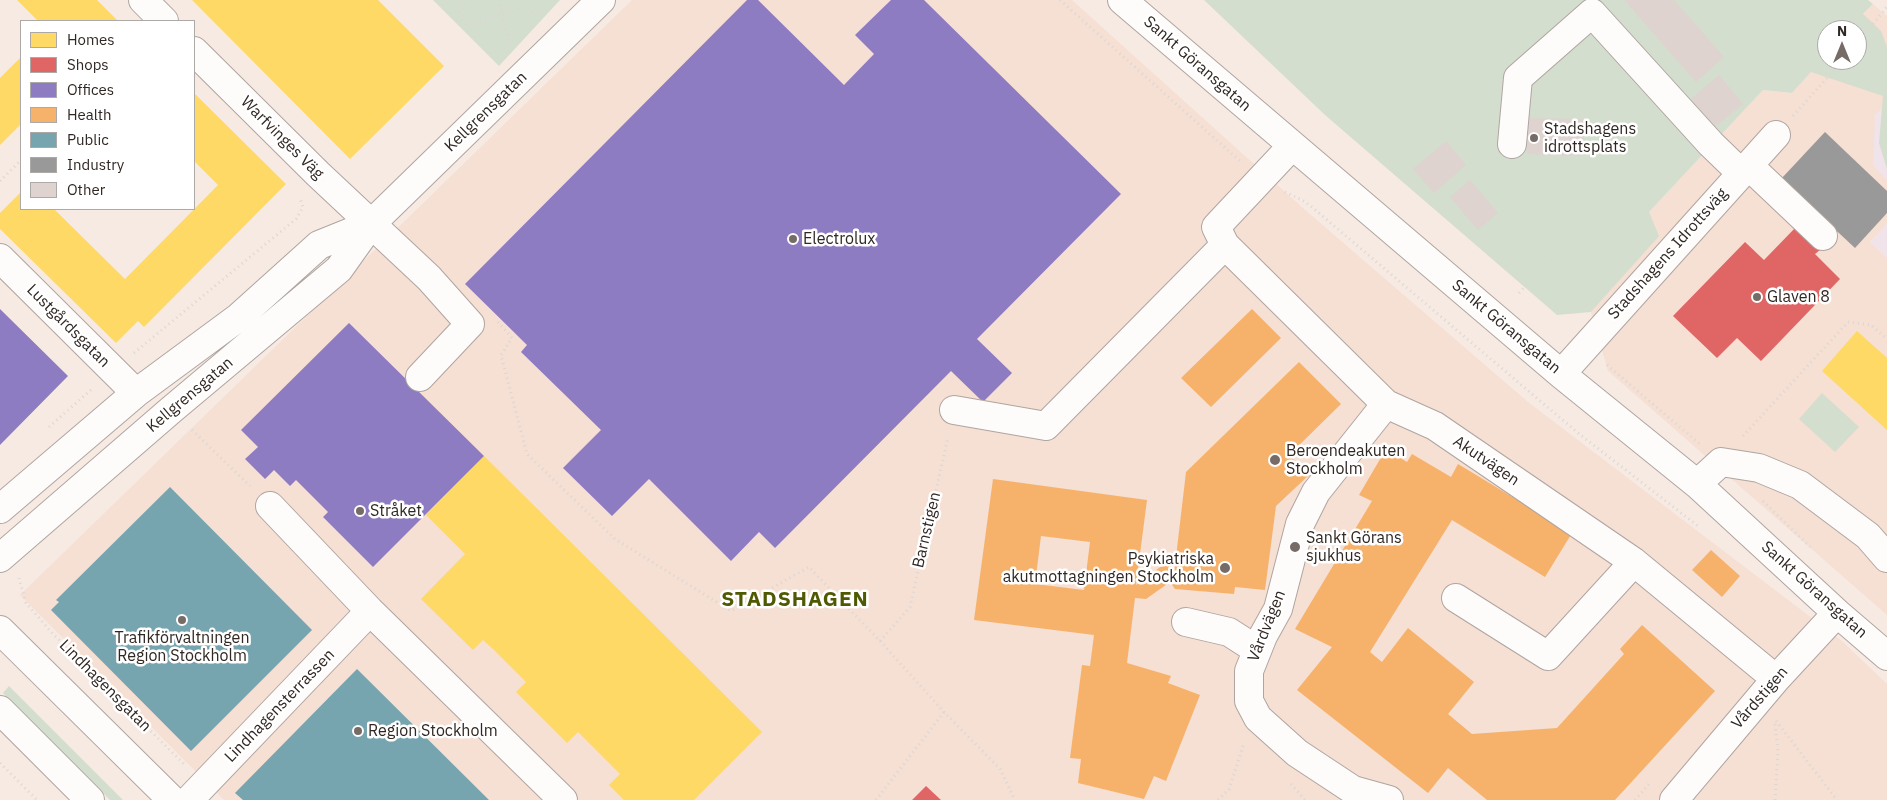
<!DOCTYPE html>
<meta charset="utf-8">
<style>
body{margin:0}
#map{position:relative;width:1887px;height:800px;overflow:hidden;background:#f7eae3;font-family:"IBM Plex Sans",sans-serif}
canvas{display:block}
.legend{position:absolute;left:20px;top:20px;width:175px;height:190px;box-sizing:border-box;background:#fff;border:1px solid #aca9a7;margin:0;padding:6px 9px;list-style:none;font-size:15px;color:#302723}
.legend li{display:flex;align-items:center;gap:10px;height:25px}
.legend b{width:25px;border:1px solid #aca9a7}
.north{position:absolute;left:1817px;top:20px;width:50px;height:50px;box-sizing:border-box;background:#fff;border:1px solid #aca9a7;border-radius:50%;rotate:0deg;font-size:14px;font-weight:700;line-height:20px;text-align:center;color:#302723}
.north::after{content:'';display:block;margin:auto;width:18px;height:22px;background:#766b66;clip-path:polygon(50% 0,100% 100%,50% 72%,0 100%)}
</style>
<div id="map">
<canvas width="1887" height="800"></canvas>
<ul class="legend">
<li><b style="height:14px;background:#ffd966"></b>Homes</li>
<li><b style="height:14px;background:#e06666"></b>Shops</li>
<li><b style="height:14px;background:#8e7cc3"></b>Offices</li>
<li><b style="height:14px;background:#f6b26b"></b>Health</li>
<li><b style="height:14px;background:#76a5af"></b>Public</li>
<li><b style="height:14px;background:#999"></b>Industry</li>
<li><b style="height:14px;background:#ded3cf"></b>Other</li>
</ul>
<div class="north">N</div>
</div>
<script>
const ctx = document.querySelector('canvas').getContext('2d');
ctx.lineJoin = 'round';
function fill(path, color) { ctx.fillStyle = color; ctx.fill(path, 'evenodd'); }
const shape = rows => new Path2D(rows.map(r => 'M' + r).join(''));
function stroke(path, color, width, dash) { ctx.strokeStyle = color; ctx.lineWidth = width; ctx.lineCap = dash ? 'butt' : 'round'; ctx.setLineDash(dash || []); ctx.stroke(path); }
function write(font, color, halo, rows, align = 'center') {
  ctx.font = font + ' "IBM Plex Sans",sans-serif'; ctx.lineWidth = 5; ctx.setLineDash([]); ctx.textBaseline = 'middle'; ctx.strokeStyle = halo; ctx.fillStyle = color; for (const [text, x, y, turn = 0] of rows) {
    ctx.save(); ctx.translate(x, y); ctx.rotate((+turn || 0) * Math.PI / 180); ctx.textAlign = isNaN(turn) ? turn : align; if (halo) ctx.strokeText(text, 0, 0); ctx.fillText(text, 0, 0); ctx.restore();
  }
}
fill(shape([
 [632,0,1072,0,1304,209,1528,402,1842,641,1887,684,1887,800,224,800,20,595],
 [1873,4,1887,16,1887,102,1873,165,1887,180,1887,224,1870,242,1887,258,1887,615,1608,371,1591,312,1621,278,1649,212,1763,90,1792,93,1827,54,1827,60,1857,60,1857,30,1849,30]
]), '#f6dfd3');
fill(shape([
 [1887,102,1887,180,1873,165,1875,115],
 [1887,224,1887,258,1870,242]
]), '#f0e3ea');
fill(shape([
 [433,0,560,0,499,66],
 [1204,0,1868,0,1873,4,1863,14,1881,31,1887,47,1887,169,1879,143,1883,96,1811,72,1792,93,1763,90,1649,212,1659,236,1591,312,1557,315,1325,115],
 [1827,30,1857,30,1857,60,1827,60],
 [1822,393,1859,427,1835,452,1799,419],
 [9,686,123,800,110,800,3,693]
]), '#d4dece');
fill(shape([
 [17,0,97,0,118,21,38,21],
 [192,0,378,0,444,66,350,159],
 [21,57,21,124,0,145,0,78],
 [194,93,286,184,144,327,138,321,116,343,0,229,0,213,21,192,21,209,54,209,125,279,218,185,194,161],
 [1857,331,1887,358,1887,430,1822,371],
 [484,456,762,732,694,800,624,800,609,785,620,774,578,732,567,743,516,692,526,682,493,649,483,640,473,650,421,599,465,554,426,515]
]), '#ffd966');
fill(shape([
 [1796,227,1820,250,1815,254,1840,279,1761,361,1737,338,1717,358,1673,316,1745,242,1764,260],
 [926,786,941,800,912,800]
]), '#e06666');
fill(shape([
 [747,0,758,0,844,85,874,54,855,35,891,0,924,0,1121,194,977,339,1012,373,983,402,951,371,775,548,759,532,731,561,649,479,612,516,563,468,601,430,521,352,527,345,465,284],
 [0,309,68,376,0,445],
 [349,323,484,456,373,567,323,517,328,512,296,480,290,486,274,470,265,479,245,459,258,447,241,430]
]), '#8e7cc3');
fill(shape([
 [1252,309,1281,338,1211,407,1181,378],
 [1299,362,1341,404,1289,455,1309,475,1276,506,1265,590,1235,587,1234,594,1175,589,1170,582,1146,599,1135,598,1127,663,1171,676,1168,683,1200,695,1166,781,1154,776,1144,799,1078,783,1081,759,1070,758,1082,665,1090,666,1094,635,974,620,993,479,1147,500,1136,585,1167,562,1174,574,1186,472],
 [1041,536,1090,542,1084,590,1035,584],
 [1386,449,1407,462,1412,454,1451,477,1458,464,1572,533,1545,577,1452,520,1370,652,1382,662,1408,628,1474,682,1448,714,1472,734,1557,728,1624,654,1620,649,1642,625,1715,691,1615,800,1487,800,1448,768,1428,793,1297,690,1332,647,1295,629,1372,501,1359,495],
 [1711,550,1740,576,1722,597,1692,570]
]), '#f6b26b');
fill(shape([
 [170,487,312,630,191,751,51,610,59,602,56,600],
 [357,669,489,800,243,800,235,793]
]), '#76a5af');
fill(shape([
 [1825,132,1887,191,1887,213,1855,248,1781,179]
]), '#999');
fill(shape([
 [1626,0,1674,0,1724,57,1696,82,1625,1],
 [1719,75,1743,104,1715,127,1691,99],
 [1527,118,1584,119,1583,156,1527,154],
 [1446,141,1466,165,1434,193,1413,169],
 [1470,180,1498,213,1478,230,1450,197]
]), '#ded3cf');
const minor = shape([
 [143,0,164,21],
 [1122,0,1561,374,1697,484,1837,613,1887,656],
 [194,51,318,174,429,278,470,324,420,377],
 [1512,144,1518,78,1592,13,1711,144,1741,173],
 [1292,146,1216,227,1225,245,1386,404,1435,426,1634,562,1776,679],
 [1748,165,1823,236],
 [0,258,136,393],
 [1561,374,1776,135],
 [1386,404,1316,492,1300,524,1278,609,1263,636,1249,671,1249,701,1258,718,1297,753,1353,790,1389,800],
 [954,410,1046,426,1225,245],
 [1697,484,1721,462,1759,468,1800,485,1868,536,1887,558],
 [270,506,370,611,563,800],
 [0,509,136,393,239,317,319,245,371,224],
 [0,558,171,410,339,269,371,224,601,0],
 [1456,598,1548,656,1634,562],
 [1186,622,1229,632,1257,650],
 [0,630,172,800],
 [0,710,90,800],
 [189,800,370,611],
 [1674,800,1776,679,1837,613]
]);
stroke(minor, '#afa5a0', 30);
stroke(shape([
 [469,0,460,11,459,19,466,24,481,21,502,13,526,8,540,16],
 [498,0,510,46],
 [1060,0,1241,162],
 [1857,43,1887,7],
 [1793,116,1843,60],
 [0,181,21,160],
 [1285,192,1304,201,1313,208,1578,433,1698,526],
 [1519,293,1552,257],
 [498,322,512,338,501,355,527,454,615,539,731,611,809,567,880,641,944,712,1000,769,1015,800],
 [134,353,296,219,303,207,300,198],
 [1607,365,1701,445],
 [49,427,93,388],
 [192,430,250,486],
 [1743,436,1848,322,1871,325,1887,339],
 [1763,501,1810,547],
 [19,578,26,603,53,634,186,766],
 [880,641,910,607,948,437],
 [1776,721,1837,800],
 [0,763,37,800],
 [1291,784,1305,800],
 [876,800,944,712],
 [1218,800,1229,789,1244,743],
 [1635,800,1649,784],
 [1775,800,1778,751,1775,724]
]), '#dad6d4', 3, [1, 4]);
stroke(minor, '#fefcfb', 28);
for (const [x, y, r, color] of [
 [1534,138,5,"#766b66"],
 [793,239,5,"#766b66"],
 [1757,297,5,"#766b66"],
 [1275,460,6,"#766b66"],
 [360,511,5,"#766b66"],
 [1295,547,6,"#766b66"],
 [1225,568,6,"#766b66"],
 [182,620,5,"#766b66"],
 [358,731,5,"#766b66"]
]) { const dot = new Path2D(); dot.arc(x, y, r, 0, 2 * Math.PI); ctx.fillStyle = color; ctx.fill(dot); stroke(dot, '#fff', 2); }
write('16px', '#302723', '#fff', [
 ["Sankt Göransgatan",1197,64,41],
 ["Kellgrensgatan",486,112,-44],
 ["Warfvinges Väg",282,138,45],
 ["Stadshagens Idrottsväg",1668,254,-48],
 ["Lustgårdsgatan",68,326,45],
 ["Sankt Göransgatan",1506,327,40],
 ["Kellgrensgatan",190,395,-40],
 ["Akutvägen",1486,461,34],
 ["Barnstigen",927,530,-77],
 ["Sankt Göransgatan",1814,590,42],
 ["Vårdvägen",1267,626,-68],
 ["Lindhagensgatan",105,686,45],
 ["Vårdstigen",1760,698,-49],
 ["Lindhagensterrassen",280,706,-46]
]);
write('16px', '#302723', '#fff', [
 ["Stadshagens",1544,129],
 ["idrottsplats",1544,147],
 ["Electrolux",803,239],
 ["Glaven 8",1767,297],
 ["Beroendeakuten",1286,451],
 ["Stockholm",1286,469],
 ["Stråket",370,511],
 ["Sankt Görans",1306,538],
 ["sjukhus",1306,556],
 ["Psykiatriska",1214,559,"right"],
 ["akutmottagningen Stockholm",1214,577,"right"],
 ["Trafikförvaltningen",182,638,"center"],
 ["Region Stockholm",182,656,"center"],
 ["Region Stockholm",368,731]
], 'left');
ctx.letterSpacing = '1px';
write('bold 21px', '#505902', '#fff', [
 ["STADSHAGEN",795,600]
]);
ctx.letterSpacing = '0px';
</script>
